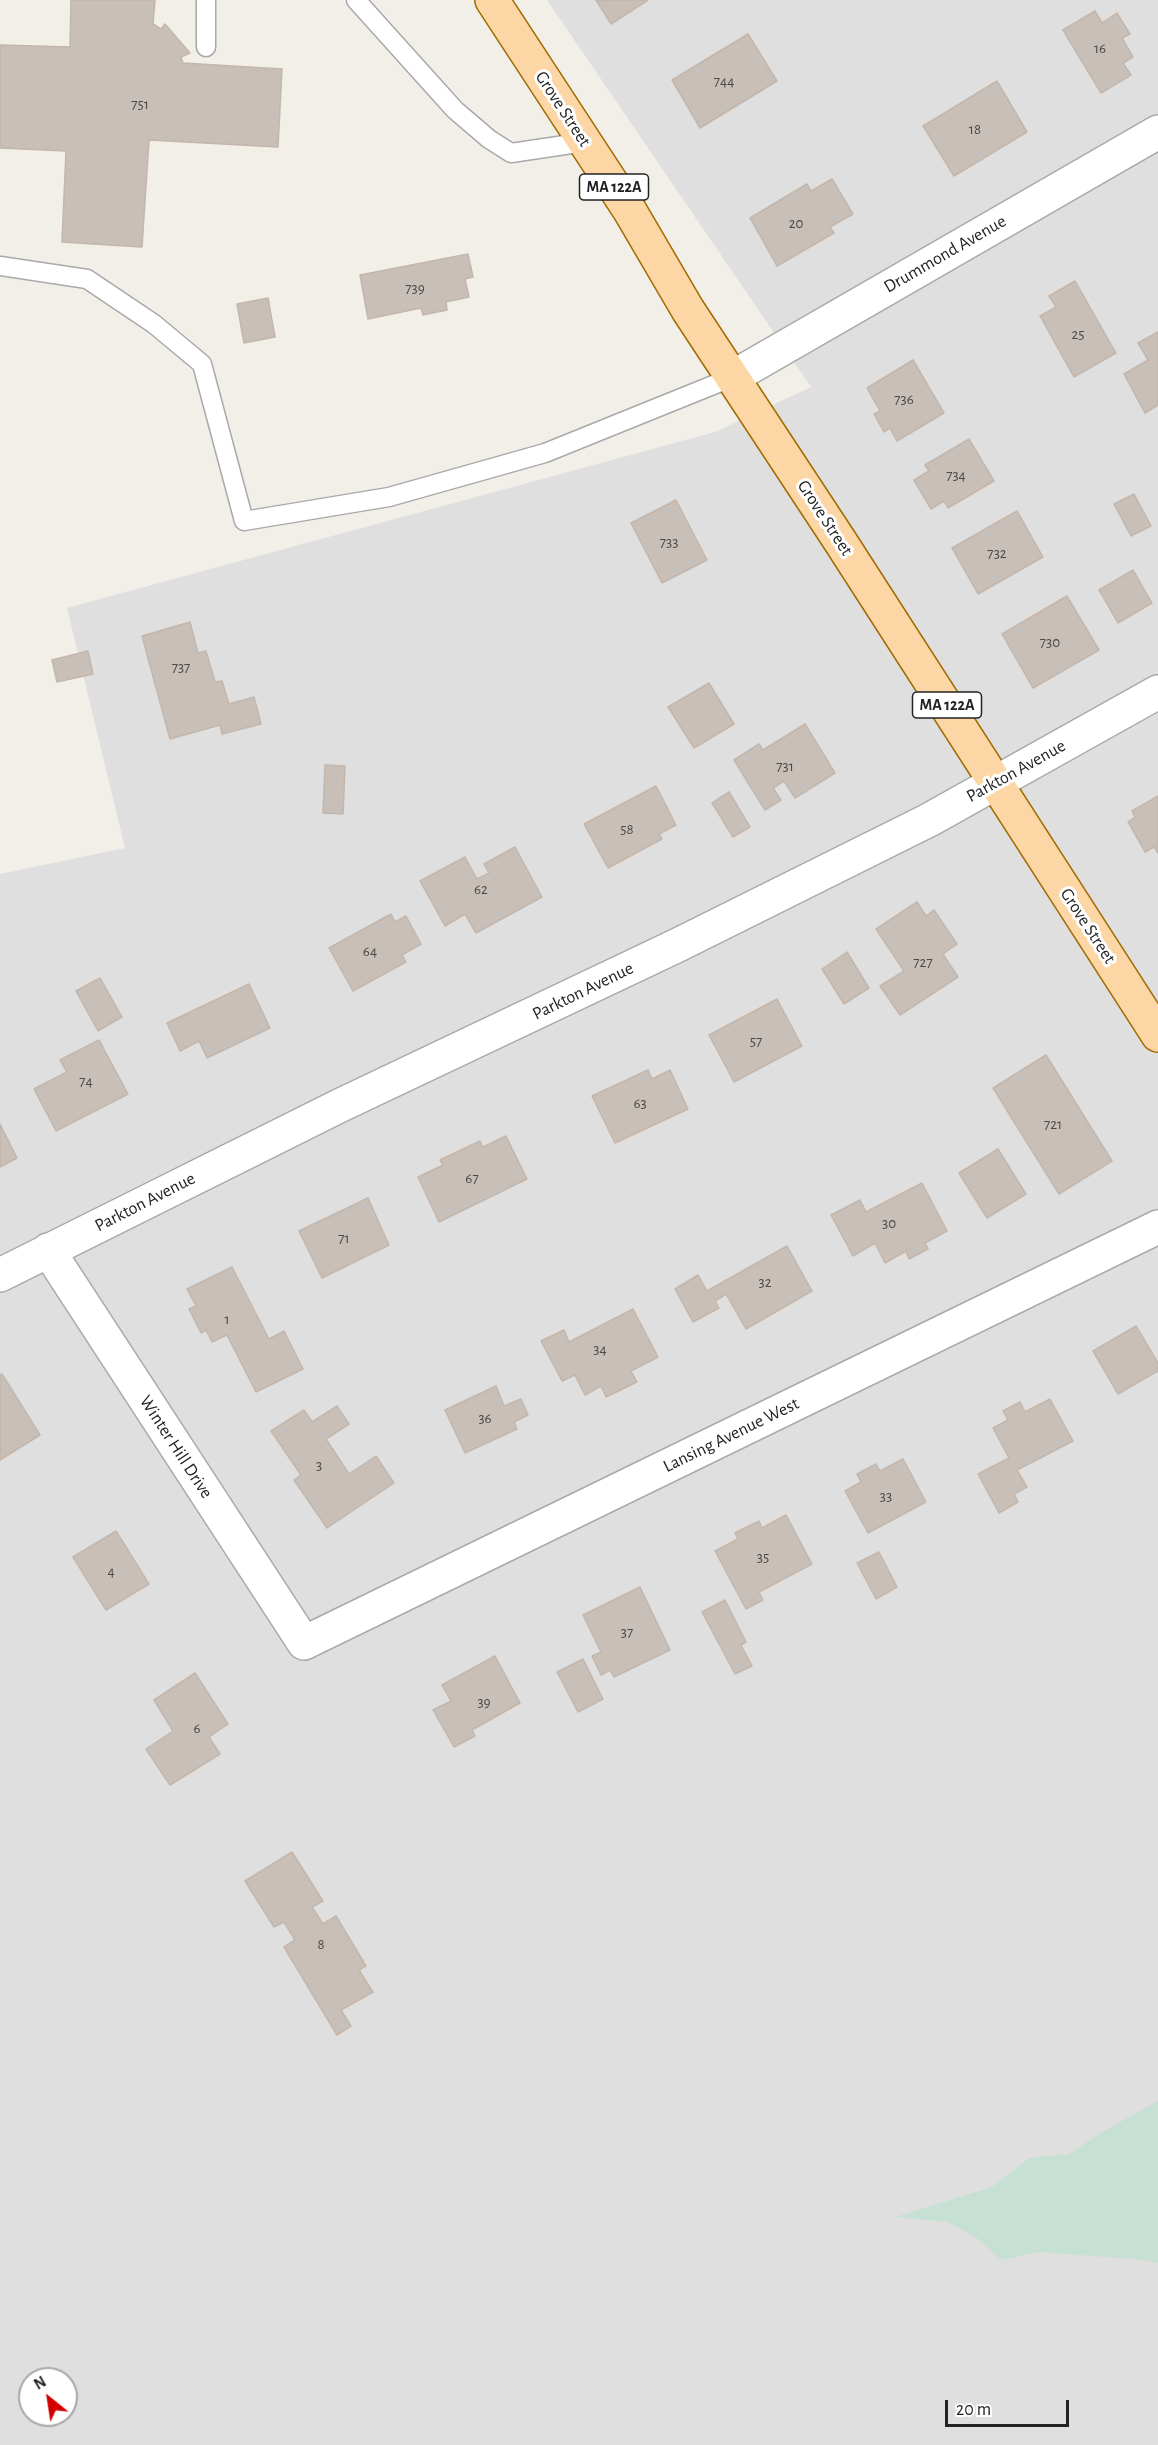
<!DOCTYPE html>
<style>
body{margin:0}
#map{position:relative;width:1158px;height:2445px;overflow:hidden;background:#f2efe9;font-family:"Alegreya Sans",sans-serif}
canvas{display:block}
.north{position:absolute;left:18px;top:2367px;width:60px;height:60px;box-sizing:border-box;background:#fff;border:2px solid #a7a7a7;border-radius:50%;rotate:330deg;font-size:16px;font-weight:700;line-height:24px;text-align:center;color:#222}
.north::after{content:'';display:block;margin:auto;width:21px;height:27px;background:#d40000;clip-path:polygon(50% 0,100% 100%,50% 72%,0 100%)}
.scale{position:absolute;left:945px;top:2400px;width:124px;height:27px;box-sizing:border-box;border:3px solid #222;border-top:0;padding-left:8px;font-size:18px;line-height:21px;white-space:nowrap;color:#222;-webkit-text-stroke:4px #fff;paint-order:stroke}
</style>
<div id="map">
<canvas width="1158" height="2445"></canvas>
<div class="north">N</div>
<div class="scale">20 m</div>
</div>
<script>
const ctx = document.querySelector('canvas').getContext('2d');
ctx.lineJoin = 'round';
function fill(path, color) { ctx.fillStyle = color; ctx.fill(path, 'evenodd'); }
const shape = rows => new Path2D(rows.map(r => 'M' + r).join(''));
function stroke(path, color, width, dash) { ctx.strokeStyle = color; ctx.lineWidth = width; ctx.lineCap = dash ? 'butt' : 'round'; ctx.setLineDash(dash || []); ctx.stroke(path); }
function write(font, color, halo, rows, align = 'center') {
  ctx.font = font + ' "Alegreya Sans",sans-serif'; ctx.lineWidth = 6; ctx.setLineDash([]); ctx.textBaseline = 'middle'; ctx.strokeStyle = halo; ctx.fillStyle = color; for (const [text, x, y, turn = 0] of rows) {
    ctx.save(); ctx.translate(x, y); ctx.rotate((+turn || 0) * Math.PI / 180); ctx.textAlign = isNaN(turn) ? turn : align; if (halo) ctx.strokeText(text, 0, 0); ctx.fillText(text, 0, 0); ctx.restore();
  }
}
fill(shape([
 [547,0,1158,0,1158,2445,0,2445,0,874,125,848,67,608,715,432,811,387],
 [30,2379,66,2379,66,2415,30,2415]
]), '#e0dfdf');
fill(shape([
 [1158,2101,1158,2263,1145,2260,1039,2252,1001,2260,978,2239,948,2222,895,2217,992,2187,1029,2158,1069,2154,1104,2131]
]), '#c6e0d4');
const building = shape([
 [71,0,155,0,153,24,161,29,165,24,190,53,181,57,183,63,282,69,278,147,149,140,142,247,62,242,66,151,0,148,0,45,70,47,71,0],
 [596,0,648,0,611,24,596,0],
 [1095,11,1102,23,1117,13,1130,34,1122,38,1133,57,1123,63,1131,75,1101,93,1063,30,1095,11],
 [748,34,777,81,700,128,672,80,748,34],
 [997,81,1027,132,954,176,923,126,997,81],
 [832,179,853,214,830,227,834,233,777,266,750,218,807,184,811,191,832,179],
 [468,254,473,277,465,279,469,297,446,302,447,310,423,315,421,308,368,319,360,275,468,254],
 [1075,281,1116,353,1074,377,1040,316,1056,307,1049,296,1075,281],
 [268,298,275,337,244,343,237,304,268,298],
 [1158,332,1158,405,1145,413,1124,374,1148,360,1138,343,1158,332],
 [913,360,944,413,897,441,890,428,884,432,874,414,880,411,867,388,913,360],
 [969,439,994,481,948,508,944,501,931,509,914,480,929,471,925,465,969,439],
 [1134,494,1151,526,1131,536,1114,504,1134,494],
 [676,500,707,560,662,583,631,523,676,500],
 [1017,511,1043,557,978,594,952,548,1017,511],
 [1133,570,1152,603,1118,623,1099,590,1133,570],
 [1067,596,1099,650,1033,688,1002,634,1067,596],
 [190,622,198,653,206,651,215,682,222,681,229,704,254,697,261,724,222,734,220,725,170,739,142,636,190,622],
 [88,651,93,674,57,682,52,660,88,651],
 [709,683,734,724,694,748,668,707,709,683],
 [805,724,835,773,795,798,784,781,773,788,781,800,765,810,734,760,759,744,763,750,805,724],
 [325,765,345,766,343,814,323,813,325,765],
 [656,786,676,825,659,834,662,839,608,868,584,824,656,786],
 [729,792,750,827,733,837,712,803,729,792],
 [1158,796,1158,853,1154,847,1145,852,1128,822,1135,817,1132,811,1158,796],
 [515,847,542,897,476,933,465,914,445,926,420,881,465,857,477,879,489,873,484,864,515,847],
 [917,902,926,916,934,910,957,944,943,954,958,977,900,1015,880,986,904,971,876,929,917,902],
 [391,914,395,922,406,916,421,944,402,955,406,962,353,991,329,948,391,914],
 [847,952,869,988,844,1004,822,969,847,952],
 [100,978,122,1017,98,1031,76,991,100,978],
 [249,984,270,1028,207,1058,199,1041,180,1051,167,1023,249,984],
 [777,999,802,1046,734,1082,709,1035,777,999],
 [99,1040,128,1094,56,1131,34,1089,67,1072,60,1060,99,1040],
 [1046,1055,1112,1161,1059,1194,993,1088,1046,1055],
 [648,1070,652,1079,670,1070,688,1109,615,1143,592,1096,648,1070],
 [0,1124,17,1158,0,1167,0,1124],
 [506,1136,527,1179,439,1222,418,1177,443,1165,440,1160,480,1141,483,1147,506,1136],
 [998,1149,1026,1194,987,1218,959,1173,998,1149],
 [922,1183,947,1231,925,1243,928,1249,909,1259,906,1251,885,1263,875,1243,853,1256,831,1215,860,1200,866,1212,922,1183],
 [368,1198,389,1245,322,1278,299,1231,368,1198],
 [787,1246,812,1291,746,1329,726,1294,715,1301,719,1308,693,1322,675,1289,698,1275,707,1291,787,1246],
 [232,1267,269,1339,284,1331,303,1369,256,1392,227,1335,212,1342,206,1330,201,1333,189,1309,196,1306,187,1289,232,1267],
 [633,1309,658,1357,631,1371,637,1382,606,1397,601,1386,585,1395,575,1375,562,1381,541,1341,564,1330,569,1342,633,1309],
 [1136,1326,1158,1363,1158,1371,1118,1394,1093,1351,1136,1326],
 [2,1374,40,1435,0,1460,0,1375,2,1374],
 [496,1386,504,1406,521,1399,528,1415,514,1422,517,1429,465,1453,445,1410,496,1386],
 [1050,1399,1073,1441,1017,1470,1027,1487,1014,1494,1018,1502,999,1513,978,1474,1009,1458,993,1428,1008,1420,1003,1411,1020,1402,1025,1412,1050,1399],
 [337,1406,349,1424,326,1439,349,1474,376,1456,394,1483,327,1528,294,1480,301,1475,271,1431,304,1410,312,1422,337,1406],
 [903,1459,926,1502,868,1533,845,1491,861,1482,857,1474,876,1464,880,1471,903,1459],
 [786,1515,812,1564,759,1592,763,1600,746,1609,715,1551,738,1539,735,1533,759,1521,762,1528,786,1515],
 [116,1531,149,1584,106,1610,73,1557,116,1531],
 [879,1552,897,1587,876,1599,857,1563,879,1552],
 [640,1587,670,1650,614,1677,610,1670,601,1675,592,1656,601,1652,583,1615,640,1587],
 [725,1600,746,1642,741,1645,752,1666,735,1674,702,1612,725,1600],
 [495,1656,520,1703,472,1730,475,1736,454,1747,433,1710,451,1701,442,1685,495,1656],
 [583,1659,603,1699,578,1712,557,1672,583,1659],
 [195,1673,228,1724,209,1737,220,1754,170,1785,146,1749,173,1731,154,1700,195,1673],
 [292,1852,323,1901,312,1907,323,1924,336,1916,366,1966,359,1970,373,1992,341,2010,351,2026,337,2035,284,1947,295,1940,284,1922,274,1927,245,1881,292,1852]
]);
fill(building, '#c7bfb8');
stroke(building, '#c4b6ab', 1.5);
const service = shape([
 [206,0,206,47],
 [356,0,455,110,489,139,511,153,585,142],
 [0,266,87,279,154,324,202,364,244,521,389,497,545,453,733,377]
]);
const minor = shape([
 [733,377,1158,132],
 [48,1250,304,1643,1158,1227],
 [0,1275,341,1105,678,945,929,820,1158,692]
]);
const primary = shape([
 [492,0,630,211,688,310,840,541,1158,1035]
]);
stroke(service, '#a9a9a9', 21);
stroke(minor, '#a9a9a9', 36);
stroke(primary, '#a06b00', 36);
stroke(service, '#fff', 18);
stroke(minor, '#fff', 33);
stroke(primary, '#fcd6a4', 33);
write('15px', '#4b4948', null, [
 ["16",1100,48],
 ["744",724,81],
 ["751",140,104],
 ["18",975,129],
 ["20",796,223],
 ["739",415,288],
 ["25",1078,334],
 ["736",904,399],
 ["734",956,475],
 ["733",669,542],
 ["732",997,553],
 ["730",1050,642],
 ["737",181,667],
 ["731",785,766],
 ["58",627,829],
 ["62",481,889],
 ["64",370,951],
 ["727",923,962],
 ["57",756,1041],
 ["74",86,1081],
 ["63",640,1103],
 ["721",1053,1124],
 ["67",472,1178],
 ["30",889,1223],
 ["71",344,1238],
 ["32",765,1282],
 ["1",227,1319],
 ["34",600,1349],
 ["36",485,1418],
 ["3",319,1465],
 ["33",886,1496],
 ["35",763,1557],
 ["4",111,1571],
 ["37",627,1632],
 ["39",484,1702],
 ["6",197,1728],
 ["8",321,1944]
]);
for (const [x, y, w] of [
 [614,187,69],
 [947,705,69]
]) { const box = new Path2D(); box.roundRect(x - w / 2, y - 13, w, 26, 4.5); ctx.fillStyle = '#fff'; ctx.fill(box); stroke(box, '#222', 1.5); }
write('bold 16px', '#222', null, [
 ["MA 122A",614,187],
 ["MA 122A",947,705]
]);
write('18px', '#222', '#fff', [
 ["Grove Street",563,109,57],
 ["Drummond Avenue",945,254,-30],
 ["Grove Street",825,518,57],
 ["Parkton Avenue",1016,771,-29],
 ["Grove Street",1088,926,57],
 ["Parkton Avenue",583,991,-26],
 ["Parkton Avenue",145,1202,-27],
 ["Lansing Avenue West",731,1435,-26],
 ["Winter Hill Drive",176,1447,57]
]);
</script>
